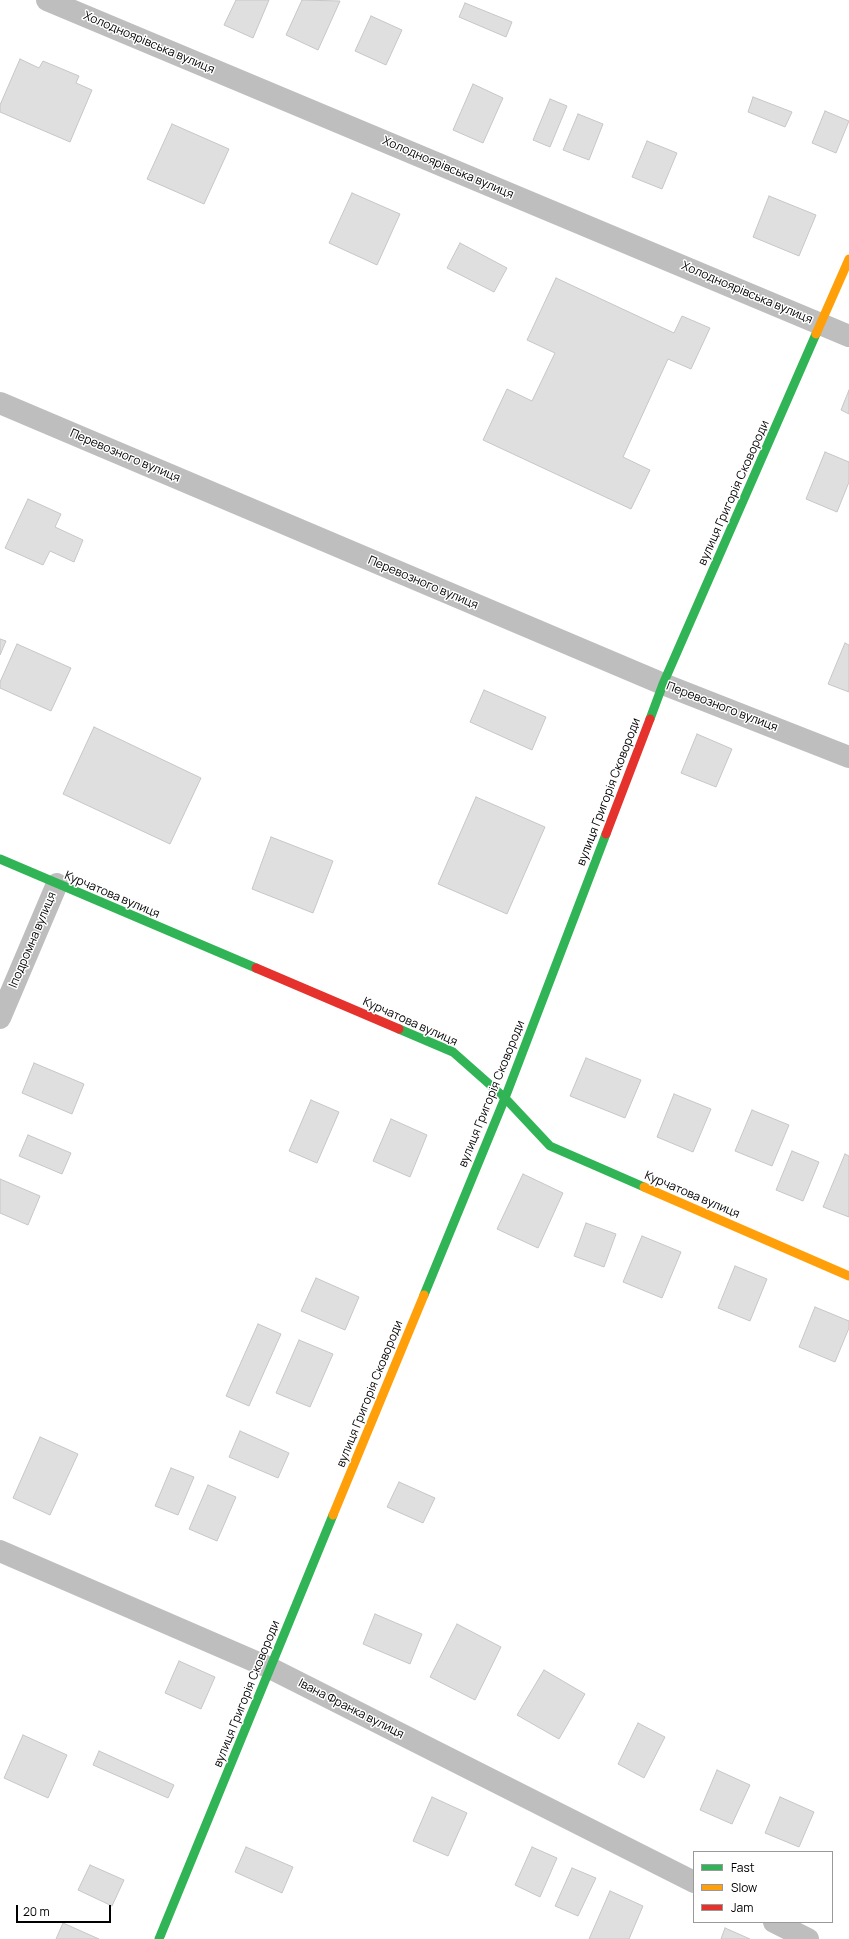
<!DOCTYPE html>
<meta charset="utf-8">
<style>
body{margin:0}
#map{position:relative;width:849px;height:1939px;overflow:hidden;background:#fff;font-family:Manrope,sans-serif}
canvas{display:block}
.legend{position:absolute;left:693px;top:1851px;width:140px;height:72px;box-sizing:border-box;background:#fff;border:1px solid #999;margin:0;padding:5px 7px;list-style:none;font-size:12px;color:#000}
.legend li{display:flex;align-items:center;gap:8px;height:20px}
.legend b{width:20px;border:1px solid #999}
.scale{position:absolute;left:16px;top:1905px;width:95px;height:18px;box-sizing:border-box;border:2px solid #000;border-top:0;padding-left:5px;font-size:12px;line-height:14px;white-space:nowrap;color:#000;-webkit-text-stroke:3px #fff;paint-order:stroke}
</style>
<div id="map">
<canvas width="849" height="1939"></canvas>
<ul class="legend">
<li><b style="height:5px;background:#30b455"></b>Fast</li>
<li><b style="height:5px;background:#ff9f0a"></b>Slow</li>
<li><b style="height:5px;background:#e5322d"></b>Jam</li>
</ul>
<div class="scale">20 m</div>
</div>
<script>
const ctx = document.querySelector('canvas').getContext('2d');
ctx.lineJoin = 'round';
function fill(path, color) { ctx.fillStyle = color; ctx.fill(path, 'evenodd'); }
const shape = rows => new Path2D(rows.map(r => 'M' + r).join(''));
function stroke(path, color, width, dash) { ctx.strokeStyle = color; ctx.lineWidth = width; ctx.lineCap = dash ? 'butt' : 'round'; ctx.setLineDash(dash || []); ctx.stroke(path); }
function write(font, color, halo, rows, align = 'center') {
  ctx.font = font + ' Manrope,sans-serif'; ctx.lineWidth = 3; ctx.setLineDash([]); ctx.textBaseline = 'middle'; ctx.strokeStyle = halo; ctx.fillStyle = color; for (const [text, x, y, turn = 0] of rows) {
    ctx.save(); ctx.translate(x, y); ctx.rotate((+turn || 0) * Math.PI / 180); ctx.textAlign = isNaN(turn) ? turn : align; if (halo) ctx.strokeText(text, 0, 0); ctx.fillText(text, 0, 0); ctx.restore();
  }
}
const building = shape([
 [236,0,269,0,253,38,224,25,236,0],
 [302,0,340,1,318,50,286,35,302,0],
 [465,3,512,22,506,37,459,17,465,3],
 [371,16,402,30,386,65,355,51,371,16],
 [20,59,39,68,43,61,79,76,76,83,92,90,70,142,0,112,0,105,20,59],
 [473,84,503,98,483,143,453,130,473,84],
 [753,97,792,112,785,127,748,112,753,97],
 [550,99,567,106,550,147,533,140,550,99],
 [825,111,849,121,836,153,812,143,825,111],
 [578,114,603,124,589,160,563,150,578,114],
 [172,124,229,149,204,204,147,179,172,124],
 [647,141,677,153,662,189,632,177,647,141],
 [352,193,400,214,377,265,329,243,352,193],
 [769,196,816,215,799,256,753,237,769,196],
 [460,243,507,268,494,292,447,268,460,243],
 [556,278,674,333,682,316,710,328,691,369,668,359,623,457,650,470,631,509,483,440,507,389,532,401,555,353,527,340,556,278],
 [849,390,849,414,841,410,849,390],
 [825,452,849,462,849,482,837,512,806,499,825,452],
 [28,499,61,514,55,527,83,540,74,562,50,551,43,565,5,548,28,499],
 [0,639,6,641,0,655,0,639],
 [845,643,849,645,849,692,828,684,845,643],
 [17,644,71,668,51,711,0,688,0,682,17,644],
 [484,690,546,717,532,750,470,722,484,690],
 [94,727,201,778,170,844,63,794,94,727],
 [697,734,732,749,716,787,681,773,697,734],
 [476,797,545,827,507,914,438,884,476,797],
 [271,837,333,861,313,913,252,889,271,837],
 [586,1058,641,1080,625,1118,570,1096,586,1058],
 [34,1063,84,1084,72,1114,22,1093,34,1063],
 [674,1094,711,1109,693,1152,657,1137,674,1094],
 [311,1100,339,1112,317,1163,289,1151,311,1100],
 [752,1110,789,1125,772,1166,735,1151,752,1110],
 [391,1119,427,1135,410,1177,373,1161,391,1119],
 [28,1135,71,1153,62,1174,19,1156,28,1135],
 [792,1151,819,1162,803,1201,776,1190,792,1151],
 [845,1154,849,1156,849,1217,823,1207,845,1154],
 [523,1174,563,1193,538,1248,497,1229,523,1174],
 [0,1179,40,1196,28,1225,0,1213,0,1179],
 [586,1223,616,1234,604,1267,574,1256,586,1223],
 [642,1236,681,1252,662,1298,623,1282,642,1236],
 [735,1266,767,1279,750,1321,718,1308,735,1266],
 [316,1278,359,1297,345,1330,301,1311,316,1278],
 [815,1307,849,1321,849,1328,835,1362,799,1347,815,1307],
 [258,1324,281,1334,249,1406,226,1396,258,1324],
 [299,1340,333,1354,310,1407,276,1393,299,1340],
 [240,1431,289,1453,278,1478,229,1457,240,1431],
 [40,1437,78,1454,50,1515,13,1498,40,1437],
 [171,1468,194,1477,178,1515,155,1506,171,1468],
 [399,1482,435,1498,423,1523,387,1507,399,1482],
 [208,1485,236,1497,217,1541,189,1529,208,1485],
 [375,1614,422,1634,410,1664,363,1644,375,1614],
 [457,1624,501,1647,475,1700,430,1677,457,1624],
 [179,1661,215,1677,201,1709,165,1693,179,1661],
 [544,1670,585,1694,559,1739,517,1715,544,1670],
 [638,1723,665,1737,644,1778,618,1764,638,1723],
 [23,1735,67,1755,48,1798,4,1778,23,1735],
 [99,1751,174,1785,168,1798,93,1765,99,1751],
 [717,1770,750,1785,732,1824,700,1810,717,1770],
 [432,1797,467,1813,448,1856,413,1841,432,1797],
 [780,1797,814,1812,799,1847,765,1833,780,1797],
 [246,1847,293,1867,282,1893,235,1872,246,1847],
 [532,1847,557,1858,540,1897,515,1885,532,1847],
 [90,1865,124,1880,112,1906,78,1890,90,1865],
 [572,1868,596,1878,578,1916,555,1906,572,1868],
 [610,1891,643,1906,629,1939,589,1939,610,1891],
 [63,1923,99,1939,56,1939,63,1923],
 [725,1928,750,1939,721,1939,725,1928]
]);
fill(building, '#dfdfdf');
stroke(building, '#c7c7c7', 1);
stroke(shape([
 [47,0,849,336],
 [0,403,663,684,849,757],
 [0,1018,57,884],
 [0,1551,270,1668,694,1882],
 [774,1922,808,1939]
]), '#bebebe', 22);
stroke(shape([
 [650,719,663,684,816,334],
 [0,859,256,968],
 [399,1029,453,1052,505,1098,550,1146,644,1187],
 [424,1295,505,1098,606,834],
 [159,1939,333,1515]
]), '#30b455', 9);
stroke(shape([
 [816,334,849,259],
 [644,1187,849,1276],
 [333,1515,424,1295]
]), '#ff9f0a', 9);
stroke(shape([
 [606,834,650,719],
 [256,968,399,1029]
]), '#e5322d', 9);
write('12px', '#000', '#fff', [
 ["Холодноярівська вулиця",149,43,23],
 ["Холодноярівська вулиця",448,168,23],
 ["Холодноярівська вулиця",747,293,23],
 ["Перевозного вулиця",125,456,23],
 ["вулиця Григорія Сковороди",734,493,-66],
 ["Перевозного вулиця",423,583,23],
 ["Перевозного вулиця",722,707,21],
 ["вулиця Григорія Сковороди",609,792,-69],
 ["Курчатова вулиця",112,895,23],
 ["Іподромна вулиця",33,940,-67],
 ["Курчатова вулиця",410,1022,24],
 ["вулиця Григорія Сковороди",492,1094,-68],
 ["Курчатова вулиця",692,1195,23],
 ["вулиця Григорія Сковороди",370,1394,-68],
 ["вулиця Григорія Сковороди",247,1694,-68],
 ["Івана Франка вулиця",351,1709,27]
]);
</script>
